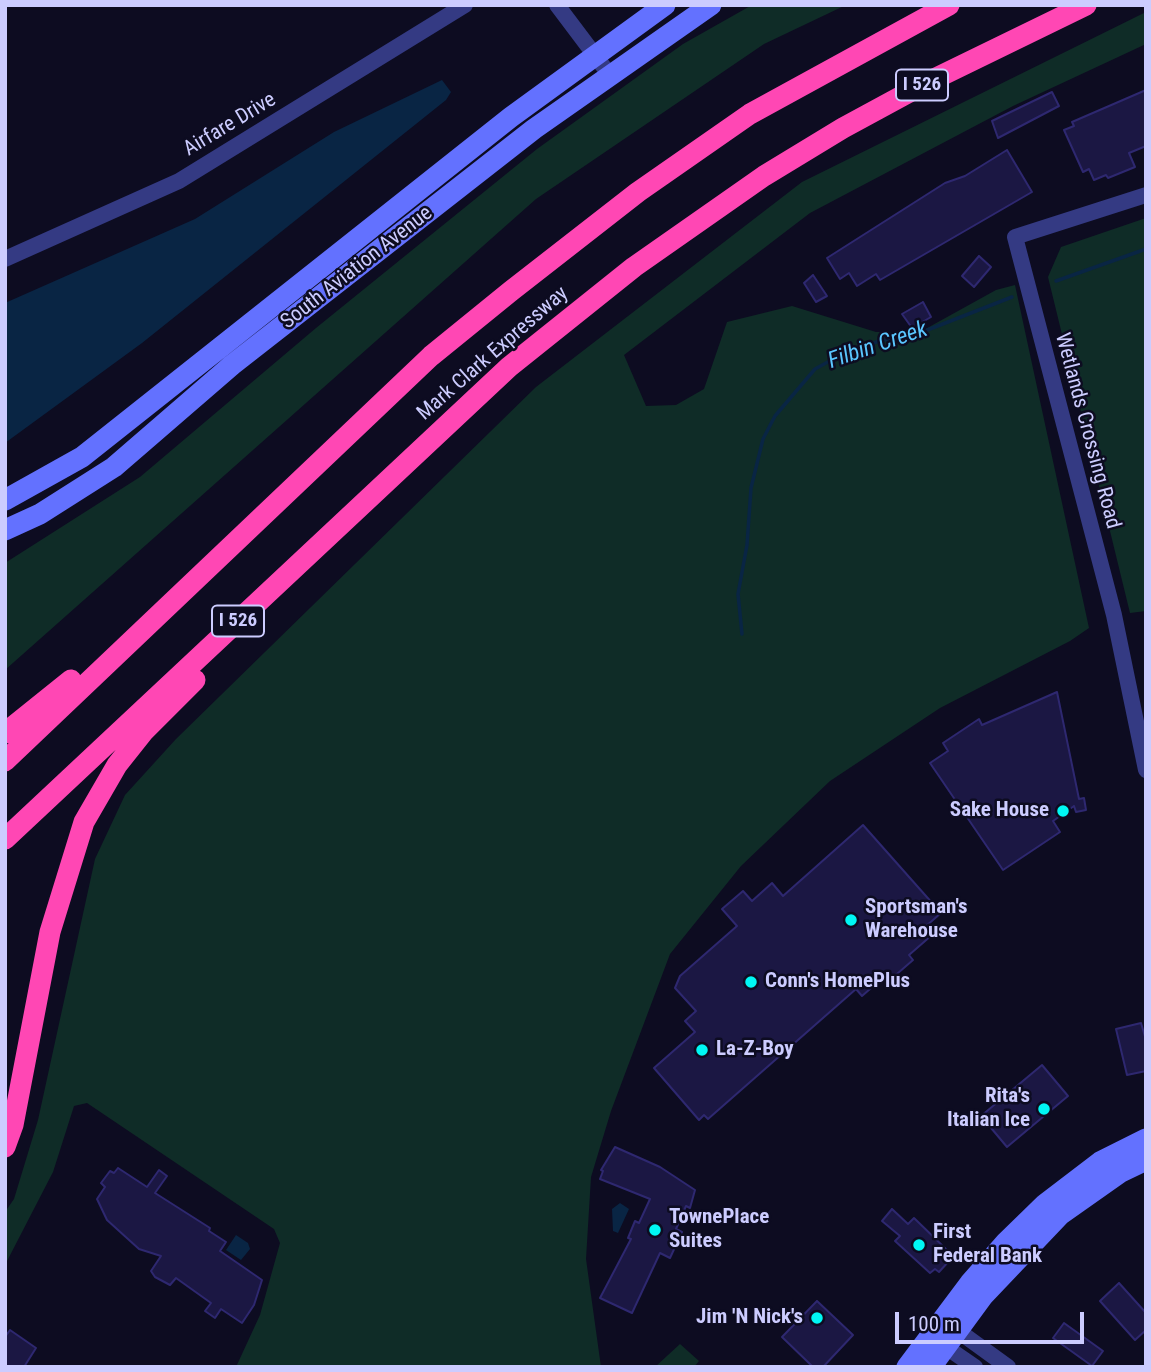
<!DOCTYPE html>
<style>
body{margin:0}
#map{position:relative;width:1151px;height:1372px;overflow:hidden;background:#0d0c21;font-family:"Roboto Condensed",sans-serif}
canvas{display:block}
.frame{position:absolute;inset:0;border:7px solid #ccf;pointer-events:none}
.scale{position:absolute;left:895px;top:1312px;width:189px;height:32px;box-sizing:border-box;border:4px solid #ccf;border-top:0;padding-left:9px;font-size:21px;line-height:24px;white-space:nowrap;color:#ccf;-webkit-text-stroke:5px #0d0c21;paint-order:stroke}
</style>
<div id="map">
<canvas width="1151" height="1372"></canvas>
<div class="frame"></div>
<div class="scale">100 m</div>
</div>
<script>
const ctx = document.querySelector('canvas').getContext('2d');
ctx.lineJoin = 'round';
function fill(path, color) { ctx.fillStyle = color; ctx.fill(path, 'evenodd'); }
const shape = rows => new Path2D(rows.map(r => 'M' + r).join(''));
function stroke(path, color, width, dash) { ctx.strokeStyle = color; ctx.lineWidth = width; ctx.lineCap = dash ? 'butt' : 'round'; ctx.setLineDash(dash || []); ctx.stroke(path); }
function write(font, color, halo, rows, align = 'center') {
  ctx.font = font + ' "Roboto Condensed",sans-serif'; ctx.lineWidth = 5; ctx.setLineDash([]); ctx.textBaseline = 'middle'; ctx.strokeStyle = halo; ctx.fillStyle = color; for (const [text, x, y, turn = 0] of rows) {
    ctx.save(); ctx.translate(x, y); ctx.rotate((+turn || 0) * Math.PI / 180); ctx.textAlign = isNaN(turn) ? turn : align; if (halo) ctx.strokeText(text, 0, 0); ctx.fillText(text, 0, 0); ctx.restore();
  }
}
fill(shape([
 [752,5,846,5,764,44,536,199,5,670,5,563,140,477,316,328,537,149,683,44],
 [1146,12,1146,44,1013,106,810,213,624,355,646,406,676,405,704,389,727,322,792,306,876,332,920,332,996,290,1015,285,1089,628,1070,641,940,708,830,781,741,866,670,954,611,1111,591,1177,586,1259,601,1367,236,1367,260,1315,280,1243,274,1229,87,1103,74,1106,53,1172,5,1265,5,1212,14,1199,38,1120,95,859,125,795,176,739,536,387,802,182],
 [1146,218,1146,611,1130,613,1048,277,1061,247],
 [680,1344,699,1361,694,1367,655,1367]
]), '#0f2c27');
fill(shape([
 [442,80,451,92,446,100,142,343,5,443,5,303,195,219,334,132],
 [620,1203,629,1209,618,1233,613,1231,612,1209],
 [236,1235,248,1243,250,1249,241,1260,226,1250]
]), '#092544');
stroke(shape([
 [1056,281,1146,249],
 [742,634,738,594,747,545,751,488,763,439,775,416,815,369,835,358,879,341,912,336,1012,297]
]), '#092544', 3.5);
const building = shape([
 [1146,90,1146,146,1129,153,1135,167,1108,178,1106,175,1094,180,1089,169,1083,172,1064,130,1074,126,1072,122,1146,90],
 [1052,92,1059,106,998,138,992,121,1052,92],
 [1007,150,1032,192,880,280,876,274,857,286,849,273,840,279,827,258,945,183,965,176,1007,150],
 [979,256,991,267,974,287,962,276,979,256],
 [813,275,827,296,816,302,804,283,813,275],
 [923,302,931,317,912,328,902,314,923,302],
 [1057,692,1079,799,1084,798,1086,810,1076,812,1074,806,1053,821,1060,832,1003,870,930,763,948,751,943,743,979,719,982,725,1057,692],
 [863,825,941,913,925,927,932,935,909,955,913,960,890,980,886,975,862,996,856,989,708,1119,704,1115,699,1120,654,1068,695,1032,685,1021,696,1011,675,988,680,976,737,926,722,909,743,891,752,901,772,883,783,896,863,825],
 [1141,1023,1146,1040,1146,1071,1127,1075,1116,1029,1141,1023],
 [1042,1065,1068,1096,1007,1147,981,1116,1042,1065],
 [615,1147,660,1167,695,1190,690,1208,686,1206,676,1229,682,1232,670,1258,660,1253,632,1313,600,1298,631,1239,628,1238,635,1221,639,1223,650,1199,600,1179,603,1171,601,1170,615,1147],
 [118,1168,147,1187,159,1170,167,1176,155,1193,210,1228,209,1231,226,1242,220,1251,262,1280,254,1305,242,1323,221,1309,215,1318,205,1311,211,1303,176,1278,170,1285,155,1277,151,1271,161,1256,139,1249,107,1220,97,1199,105,1187,101,1183,110,1171,114,1173,118,1168],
 [892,1209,908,1224,914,1218,949,1252,945,1257,949,1261,939,1272,935,1269,930,1273,895,1241,900,1236,882,1221,892,1209],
 [1119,1283,1146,1313,1146,1330,1135,1340,1100,1301,1119,1283],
 [817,1301,853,1335,823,1367,813,1367,782,1337,817,1301],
 [1064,1323,1103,1351,1092,1366,1053,1338,1064,1323],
 [10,1330,36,1348,24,1367,5,1367,5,1337,10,1330]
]);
fill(building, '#1b1743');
stroke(building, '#2e2870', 2);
stroke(shape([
 [557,5,609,74],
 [1146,195,1015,237,1114,615,1146,770],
 [5,259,179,181,465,5],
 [949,1329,957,1330,1008,1367],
 [940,1337,946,1347,975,1367]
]), '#343a83', 16);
stroke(shape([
 [5,500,82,457,511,117,665,5],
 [5,530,40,514,114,467,232,365,534,129,711,5],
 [907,1367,970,1283,1006,1242,1045,1204,1100,1162,1146,1139],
 [931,1367,983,1296,1060,1215,1121,1172,1146,1160]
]), '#6371ff', 21);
stroke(shape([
 [5,733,71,680],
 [5,761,431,356,511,291,638,192,750,114,949,5],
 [5,839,509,367,634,267,764,176,843,128,926,83,1086,5],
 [5,1147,13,1125,50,932,84,822,117,765,144,731,195,680]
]), '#ff47b4', 21);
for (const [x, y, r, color] of [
 [1063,811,7,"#00f7f4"],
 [851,920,7,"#00f7f4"],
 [751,982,7,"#00f7f4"],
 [702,1050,7,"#00f7f4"],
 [1044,1109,7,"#00f7f4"],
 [655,1230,7,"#00f7f4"],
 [919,1245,7,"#00f7f4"],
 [817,1318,7,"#00f7f4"]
]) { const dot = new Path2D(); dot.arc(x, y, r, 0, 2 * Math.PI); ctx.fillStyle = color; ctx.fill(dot); stroke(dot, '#0d0c21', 2.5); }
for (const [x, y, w] of [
 [922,85,52],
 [238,621,52]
]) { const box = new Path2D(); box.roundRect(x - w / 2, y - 15.5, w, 31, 5); ctx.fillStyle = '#0d0c21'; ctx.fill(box); stroke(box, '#ccf', 2); }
write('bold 19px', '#ccf', null, [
 ["I 526",922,85],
 ["I 526",238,621]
]);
write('21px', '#ccf', '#0d0c21', [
 ["Airfare Drive",230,125,-31],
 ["South Aviation Avenue",357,268,-38],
 ["Mark Clark Expressway",493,354,-41],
 ["Wetlands Crossing Road",1087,431,75]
]);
write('bold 21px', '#ccf', '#0d0c21', [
 ["Sake House",1049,811,"right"],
 ["Sportsman's",865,908],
 ["Warehouse",865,932],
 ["Conn's HomePlus",765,982],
 ["La-Z-Boy",716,1050],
 ["Rita's",1030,1097,"right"],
 ["Italian Ice",1030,1121,"right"],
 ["TownePlace",669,1218],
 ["Suites",669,1242],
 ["First",933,1233],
 ["Federal Bank",933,1257],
 ["Jim 'N Nick's",803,1318,"right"]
], 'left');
write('italic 23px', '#5ac6ff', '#0d0c21', [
 ["Filbin Creek",878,346,-19]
]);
</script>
